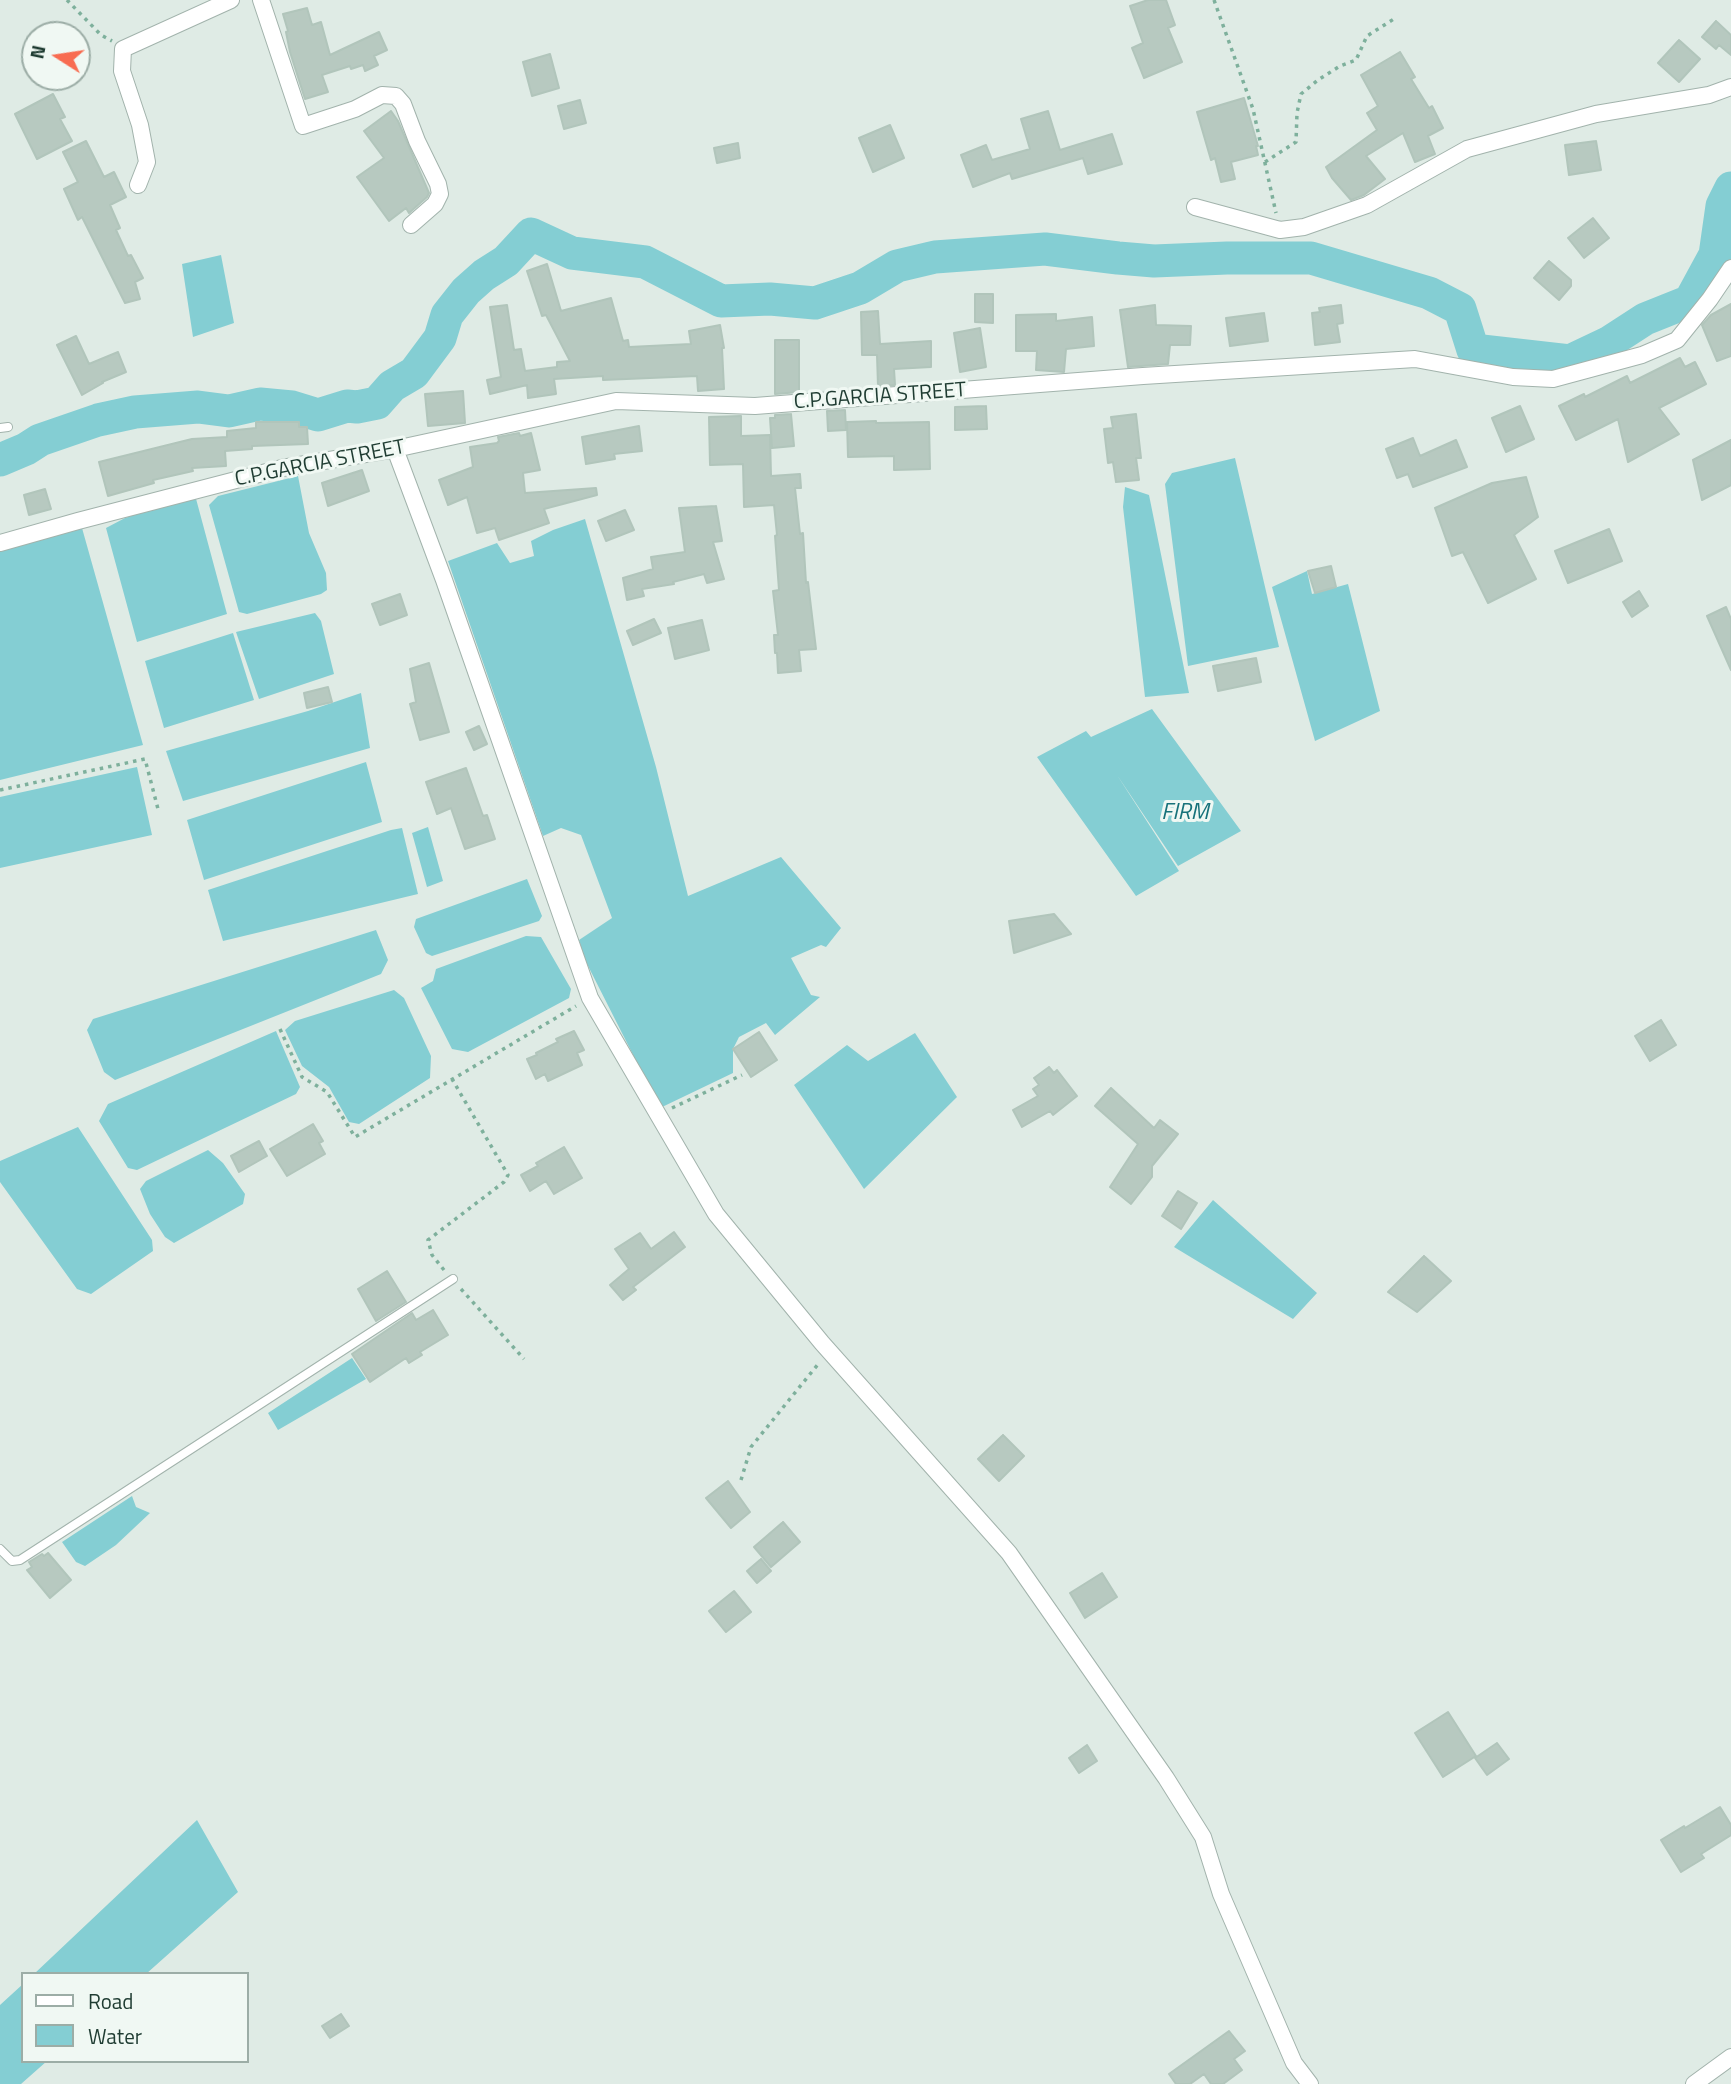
<!DOCTYPE html>
<style>
body{margin:0}
#map{position:relative;width:1731px;height:2084px;overflow:hidden;background:#dfebe5;font-family:"Titillium Web",sans-serif}
canvas{display:block}
.legend{position:absolute;left:21px;top:1972px;width:228px;height:91px;box-sizing:border-box;background:#f0f8f3;border:2px solid #9cada6;margin:0;padding:9px 12px;list-style:none;font-size:21px;color:#1f3c32}
.legend li{display:flex;align-items:center;gap:14px;height:35px}
.legend b{width:35px;border:2px solid #9cada6}
.north{position:absolute;left:21px;top:21px;width:70px;height:70px;box-sizing:border-box;background:#f0f8f3;border:2px solid #9cada6;border-radius:50%;rotate:282deg;font-size:19px;font-weight:700;line-height:28px;text-align:center;color:#1f3c32}
.north::after{content:'';display:block;margin:auto;width:24px;height:32px;background:#f86c51;clip-path:polygon(50% 0,100% 100%,50% 72%,0 100%)}
</style>
<div id="map">
<canvas width="1731" height="2084"></canvas>
<ul class="legend">
<li><b style="height:9px;background:#fff"></b>Road</li>
<li><b style="height:19px;background:#84ced3"></b>Water</li>
</ul>
<div class="north">N</div>
</div>
<script>
const ctx = document.querySelector('canvas').getContext('2d');
ctx.lineJoin = 'round';
function fill(path, color) { ctx.fillStyle = color; ctx.fill(path, 'evenodd'); }
const shape = rows => new Path2D(rows.map(r => 'M' + r).join(''));
function stroke(path, color, width, dash) { ctx.strokeStyle = color; ctx.lineWidth = width; ctx.lineCap = dash ? 'butt' : 'round'; ctx.setLineDash(dash || []); ctx.stroke(path); }
function write(font, color, halo, rows, align = 'center') {
  ctx.font = font + ' "Titillium Web",sans-serif'; ctx.lineWidth = 6; ctx.setLineDash([]); ctx.textBaseline = 'middle'; ctx.strokeStyle = halo; ctx.fillStyle = color; for (const [text, x, y, turn = 0] of rows) {
    ctx.save(); ctx.translate(x, y); ctx.rotate((+turn || 0) * Math.PI / 180); ctx.textAlign = isNaN(turn) ? turn : align; if (halo) ctx.strokeText(text, 0, 0); ctx.fillText(text, 0, 0); ctx.restore();
  }
}
fill(shape([
 [221,255,234,323,193,337,182,264],
 [1235,458,1279,647,1188,666,1165,484,1172,473],
 [298,476,309,533,326,573,327,590,321,594,247,614,239,612,209,505,218,496],
 [1125,487,1149,495,1189,693,1145,697,1123,507],
 [195,495,227,614,137,642,106,528,125,518],
 [585,519,656,767,688,896,781,857,841,928,826,947,821,945,791,958,811,995,820,997,775,1035,766,1023,739,1037,733,1049,733,1073,660,1108,585,960,579,940,612,918,581,835,561,828,543,836,448,561,497,543,510,563,534,556,531,541,553,530],
 [82,528,143,745,0,780,0,551],
 [1307,571,1312,594,1348,584,1380,711,1315,741,1272,587],
 [315,613,321,621,334,674,259,699,236,632],
 [233,633,254,700,164,728,145,661],
 [361,693,370,748,183,801,166,751,308,711],
 [1152,709,1241,831,1178,866,1117,775,1179,871,1136,896,1037,757,1086,731,1091,737],
 [366,762,382,822,204,880,187,820],
 [137,767,152,835,0,868,0,797],
 [428,827,443,881,427,887,412,833],
 [402,828,418,894,223,941,208,890,391,830],
 [527,879,542,916,539,921,432,956,426,953,414,927,416,919],
 [376,930,388,960,381,974,115,1080,104,1072,87,1030,93,1019],
 [526,936,541,937,571,989,569,998,468,1052,452,1049,421,988,433,981,436,969],
 [394,990,404,998,431,1056,430,1078,359,1124,349,1122,329,1087,302,1066,285,1030,295,1021],
 [276,1031,300,1087,296,1094,137,1170,128,1168,99,1121,108,1104],
 [915,1033,957,1097,864,1189,794,1085,847,1045,868,1061],
 [78,1127,152,1240,153,1251,91,1294,77,1289,0,1182,0,1161],
 [208,1150,223,1163,245,1194,243,1204,174,1243,165,1237,150,1214,140,1189,146,1181],
 [1213,1200,1317,1293,1293,1319,1174,1247],
 [352,1358,366,1379,278,1430,268,1413],
 [132,1496,136,1507,150,1513,116,1545,85,1566,76,1562,62,1542],
 [197,1820,238,1892,146,1974,34,1974],
 [23,1984,23,2061,47,2061,21,2084,0,2084,0,2005]
]), '#84ced3');
stroke(shape([
 [0,460,26,449,40,440,98,420,135,412,198,407,229,411,260,404,292,407,318,415,347,406,357,407,377,403,392,386,414,373,440,338,447,315,466,291,484,275,506,261,531,234,572,253,645,262,721,301,770,299,815,303,860,288,897,266,935,257,1045,249,1118,258,1154,261,1227,258,1311,258,1429,293,1460,309,1473,350,1570,361,1608,343,1645,319,1690,301,1715,255,1722,206,1731,188]
]), '#84ced3', 33);
const building = shape([
 [1148,0,1166,0,1175,25,1168,28,1182,62,1144,78,1132,48,1143,43,1130,6,1148,0],
 [307,8,312,25,321,22,330,55,379,32,387,50,374,56,378,65,365,71,363,65,351,69,350,66,322,75,328,92,305,99,290,52,286,32,288,31,283,14,307,8],
 [1716,21,1731,35,1731,55,1719,45,1716,49,1702,37,1716,21],
 [1679,40,1700,59,1679,82,1658,63,1679,40],
 [1400,52,1415,77,1411,79,1429,108,1432,106,1443,128,1428,136,1435,154,1415,162,1403,133,1366,156,1385,179,1364,195,1351,200,1332,178,1326,167,1377,130,1367,113,1378,106,1361,75,1400,52],
 [550,54,559,88,532,96,523,62,550,54],
 [53,94,65,117,60,119,72,141,37,159,15,114,53,94],
 [1244,98,1258,146,1256,146,1258,155,1231,162,1235,179,1221,182,1215,158,1211,160,1197,112,1244,98],
 [580,100,586,123,564,129,558,106,580,100],
 [391,111,398,121,429,193,427,197,409,213,406,208,389,221,357,177,384,158,364,131,391,111],
 [1048,111,1060,150,1112,134,1122,164,1088,174,1083,158,1012,179,1010,173,973,187,961,155,986,145,992,160,1030,149,1021,119,1048,111],
 [890,125,904,158,873,172,859,138,890,125],
 [86,141,104,177,114,172,126,197,110,205,120,228,116,230,128,256,131,255,143,278,135,282,140,299,125,303,82,217,78,220,64,189,78,182,63,152,86,141],
 [1596,141,1601,170,1569,175,1565,145,1596,141],
 [738,143,740,158,717,163,714,148,738,143],
 [1593,218,1609,238,1584,258,1568,238,1593,218],
 [1549,261,1571,280,1571,286,1559,300,1534,278,1549,261],
 [547,264,561,311,611,298,623,341,628,340,629,347,691,344,689,331,720,325,724,348,722,348,724,389,698,391,697,376,603,380,603,376,554,379,556,394,528,398,527,385,490,394,487,380,501,377,490,307,507,305,514,350,521,349,525,371,557,367,557,362,570,361,546,315,542,316,527,271,547,264],
 [975,294,993,294,993,323,975,322,975,294],
 [1731,304,1731,356,1717,361,1702,325,1711,315,1731,304],
 [1155,305,1156,325,1191,326,1190,345,1170,345,1168,364,1128,367,1120,310,1155,305],
 [1341,305,1343,323,1337,324,1340,342,1315,345,1312,313,1320,312,1319,308,1341,305],
 [878,311,880,344,931,341,931,367,894,369,895,385,878,386,877,355,862,355,861,312,878,311],
 [1264,313,1268,341,1230,346,1226,318,1264,313],
 [1056,314,1056,321,1092,317,1094,346,1066,349,1064,372,1036,370,1037,351,1016,351,1016,315,1056,314],
 [980,328,986,367,960,372,954,333,980,328],
 [76,336,89,364,118,352,126,372,102,382,103,383,82,395,57,345,76,336],
 [775,340,799,340,799,392,775,394,775,340],
 [1680,358,1685,367,1695,362,1706,384,1659,408,1679,434,1628,462,1618,419,1576,440,1559,406,1584,394,1585,397,1627,376,1630,383,1680,358],
 [463,391,465,423,428,426,425,394,463,391],
 [986,406,987,429,955,430,955,407,986,406],
 [1520,406,1534,439,1506,452,1492,418,1520,406],
 [845,410,846,430,828,431,827,411,845,410],
 [791,414,794,446,772,448,770,418,775,418,775,415,791,414],
 [1136,414,1141,458,1136,458,1139,480,1116,482,1113,462,1108,463,1104,429,1113,428,1111,417,1136,414],
 [741,416,741,436,770,435,771,476,800,474,801,488,795,488,800,534,803,533,806,583,808,582,816,649,799,650,801,671,778,673,777,653,775,653,774,635,778,635,773,591,779,590,775,536,777,535,774,505,744,507,743,464,710,465,709,417,741,416],
 [876,421,876,423,929,422,930,469,894,470,894,456,848,457,847,422,876,421],
 [256,422,299,422,299,427,307,427,308,444,252,446,252,449,225,451,226,466,192,468,193,471,153,480,154,483,108,496,99,462,192,439,227,437,227,431,256,428,256,422],
 [639,426,642,451,614,454,615,459,586,464,582,437,639,426],
 [519,433,520,436,531,433,540,470,523,473,525,493,596,488,597,495,544,509,549,523,499,540,495,528,477,533,467,497,448,505,439,480,473,467,470,447,497,443,499,441,498,437,519,433],
 [1413,438,1420,456,1456,440,1467,467,1413,487,1408,474,1397,478,1386,449,1413,438],
 [1731,440,1731,485,1702,500,1693,460,1731,440],
 [362,470,369,491,328,506,322,483,362,470],
 [1526,477,1538,517,1514,535,1536,579,1488,603,1463,552,1452,556,1435,508,1492,483,1526,477],
 [45,489,51,509,29,515,24,495,45,489],
 [716,506,722,541,713,542,724,579,707,583,704,574,673,582,674,584,642,589,644,596,627,600,623,578,653,569,651,557,685,552,679,508,716,506],
 [625,510,634,530,606,541,598,521,625,510],
 [1609,529,1622,561,1568,583,1555,551,1609,529],
 [1331,566,1336,587,1315,593,1308,571,1331,566],
 [1639,591,1648,606,1632,617,1623,602,1639,591],
 [400,594,407,615,380,625,372,604,400,594],
 [1726,607,1731,619,1731,670,1707,616,1726,607],
 [654,619,661,633,633,645,627,631,654,619],
 [702,620,709,650,675,659,668,628,702,620],
 [1256,658,1261,682,1218,691,1213,666,1256,658],
 [429,663,449,732,420,740,410,704,416,702,410,669,429,663],
 [328,687,332,702,307,708,304,693,328,687],
 [479,726,487,744,474,750,466,732,479,726],
 [466,768,483,816,487,815,495,839,465,849,451,808,437,814,426,782,466,768],
 [1054,914,1071,934,1014,953,1009,921,1054,914],
 [1661,1020,1676,1045,1650,1061,1635,1036,1661,1020],
 [574,1031,584,1050,577,1053,582,1065,548,1081,545,1074,536,1079,527,1059,537,1055,536,1053,558,1042,556,1039,574,1031],
 [759,1032,777,1060,751,1077,733,1049,759,1032],
 [1049,1067,1054,1073,1057,1070,1077,1096,1053,1115,1050,1111,1022,1127,1013,1110,1038,1096,1033,1089,1039,1085,1034,1078,1049,1067],
 [1111,1088,1154,1128,1160,1120,1178,1134,1152,1166,1152,1177,1131,1204,1110,1187,1138,1144,1095,1106,1111,1088],
 [313,1124,323,1141,319,1143,325,1154,287,1176,270,1149,313,1124],
 [259,1141,267,1156,239,1172,231,1156,259,1141],
 [564,1147,582,1178,554,1194,546,1181,530,1191,521,1175,538,1166,536,1163,564,1147],
 [1178,1191,1197,1203,1181,1229,1162,1216,1178,1191],
 [674,1232,685,1247,633,1287,636,1290,623,1300,610,1285,629,1269,615,1249,640,1233,651,1249,674,1232],
 [1424,1256,1451,1281,1417,1312,1388,1292,1424,1256],
 [387,1271,406,1302,376,1321,358,1289,387,1271],
 [433,1310,448,1335,420,1352,422,1355,409,1363,406,1358,370,1382,352,1354,412,1313,416,1320,433,1310],
 [1003,1435,1024,1456,999,1481,978,1459,1003,1435],
 [728,1481,750,1512,731,1528,706,1498,728,1481],
 [783,1522,800,1542,771,1567,754,1547,783,1522],
 [48,1553,71,1580,50,1598,27,1570,32,1567,29,1562,42,1554,44,1556,48,1553],
 [761,1559,771,1571,757,1583,747,1571,761,1559],
 [1102,1573,1117,1597,1085,1618,1070,1593,1102,1573],
 [734,1591,751,1612,726,1632,709,1611,734,1591],
 [1448,1712,1476,1756,1443,1777,1415,1733,1448,1712],
 [1497,1743,1509,1759,1487,1775,1475,1758,1497,1743],
 [1087,1745,1097,1761,1079,1773,1069,1758,1087,1745],
 [1720,1807,1731,1825,1731,1835,1701,1854,1704,1858,1681,1872,1661,1840,1684,1826,1685,1828,1720,1807],
 [341,2014,349,2026,330,2038,322,2026,341,2014],
 [1229,2031,1245,2051,1234,2059,1242,2070,1223,2084,1211,2084,1204,2074,1190,2084,1176,2084,1169,2074,1229,2031]
]);
fill(building, '#b7c9c0');
stroke(building, '#b1c5bb', 2);
const lane = shape([
 [0,428,8,427],
 [0,1549,12,1561,20,1560,453,1279]
]);
const street = shape([
 [261,0,303,126,355,109,382,95,396,96,403,104,417,141,438,184,440,194,435,204,411,225],
 [138,185,147,162,140,125,122,71,123,49,231,0],
 [1195,207,1280,230,1304,227,1367,205,1467,149,1596,114,1709,95,1731,87],
 [395,449,444,580,590,998,716,1214,822,1343,1009,1553,1166,1778,1203,1837,1221,1894,1294,2063,1310,2084],
 [0,543,78,521,282,468,395,449,616,401,755,406,1143,376,1415,359,1513,377,1553,379,1642,355,1677,340,1710,299,1731,268],
 [1694,2084,1731,2057]
]);
stroke(lane, '#a2b3ac', 10);
stroke(street, '#a2b3ac', 18);
stroke(shape([
 [67,0,101,35,112,41],
 [1214,0,1253,109,1276,213],
 [1265,162,1296,142,1297,113,1301,94,1318,80,1340,66,1356,60,1367,36,1397,17],
 [0,790,145,759,158,809],
 [280,1029,302,1077,327,1092,355,1137,576,1006],
 [672,1108,742,1075],
 [444,1270,432,1255,428,1240,504,1182,508,1175,452,1079],
 [461,1289,524,1359],
 [741,1480,751,1447,819,1363]
]), '#7eb09c', 3.5, [3.5, 5]);
stroke(lane, '#fff', 8);
stroke(street, '#fff', 16);
write('21px', '#1f3c32', '#f0f8f3', [
 ["C.P.GARCIA STREET",880,397,-4],
 ["C.P.GARCIA STREET",320,464,-11]
]);
write('italic 23px', '#17727a', '#f0f8f3', [
 ["FIRM",1185,813]
]);
</script>
